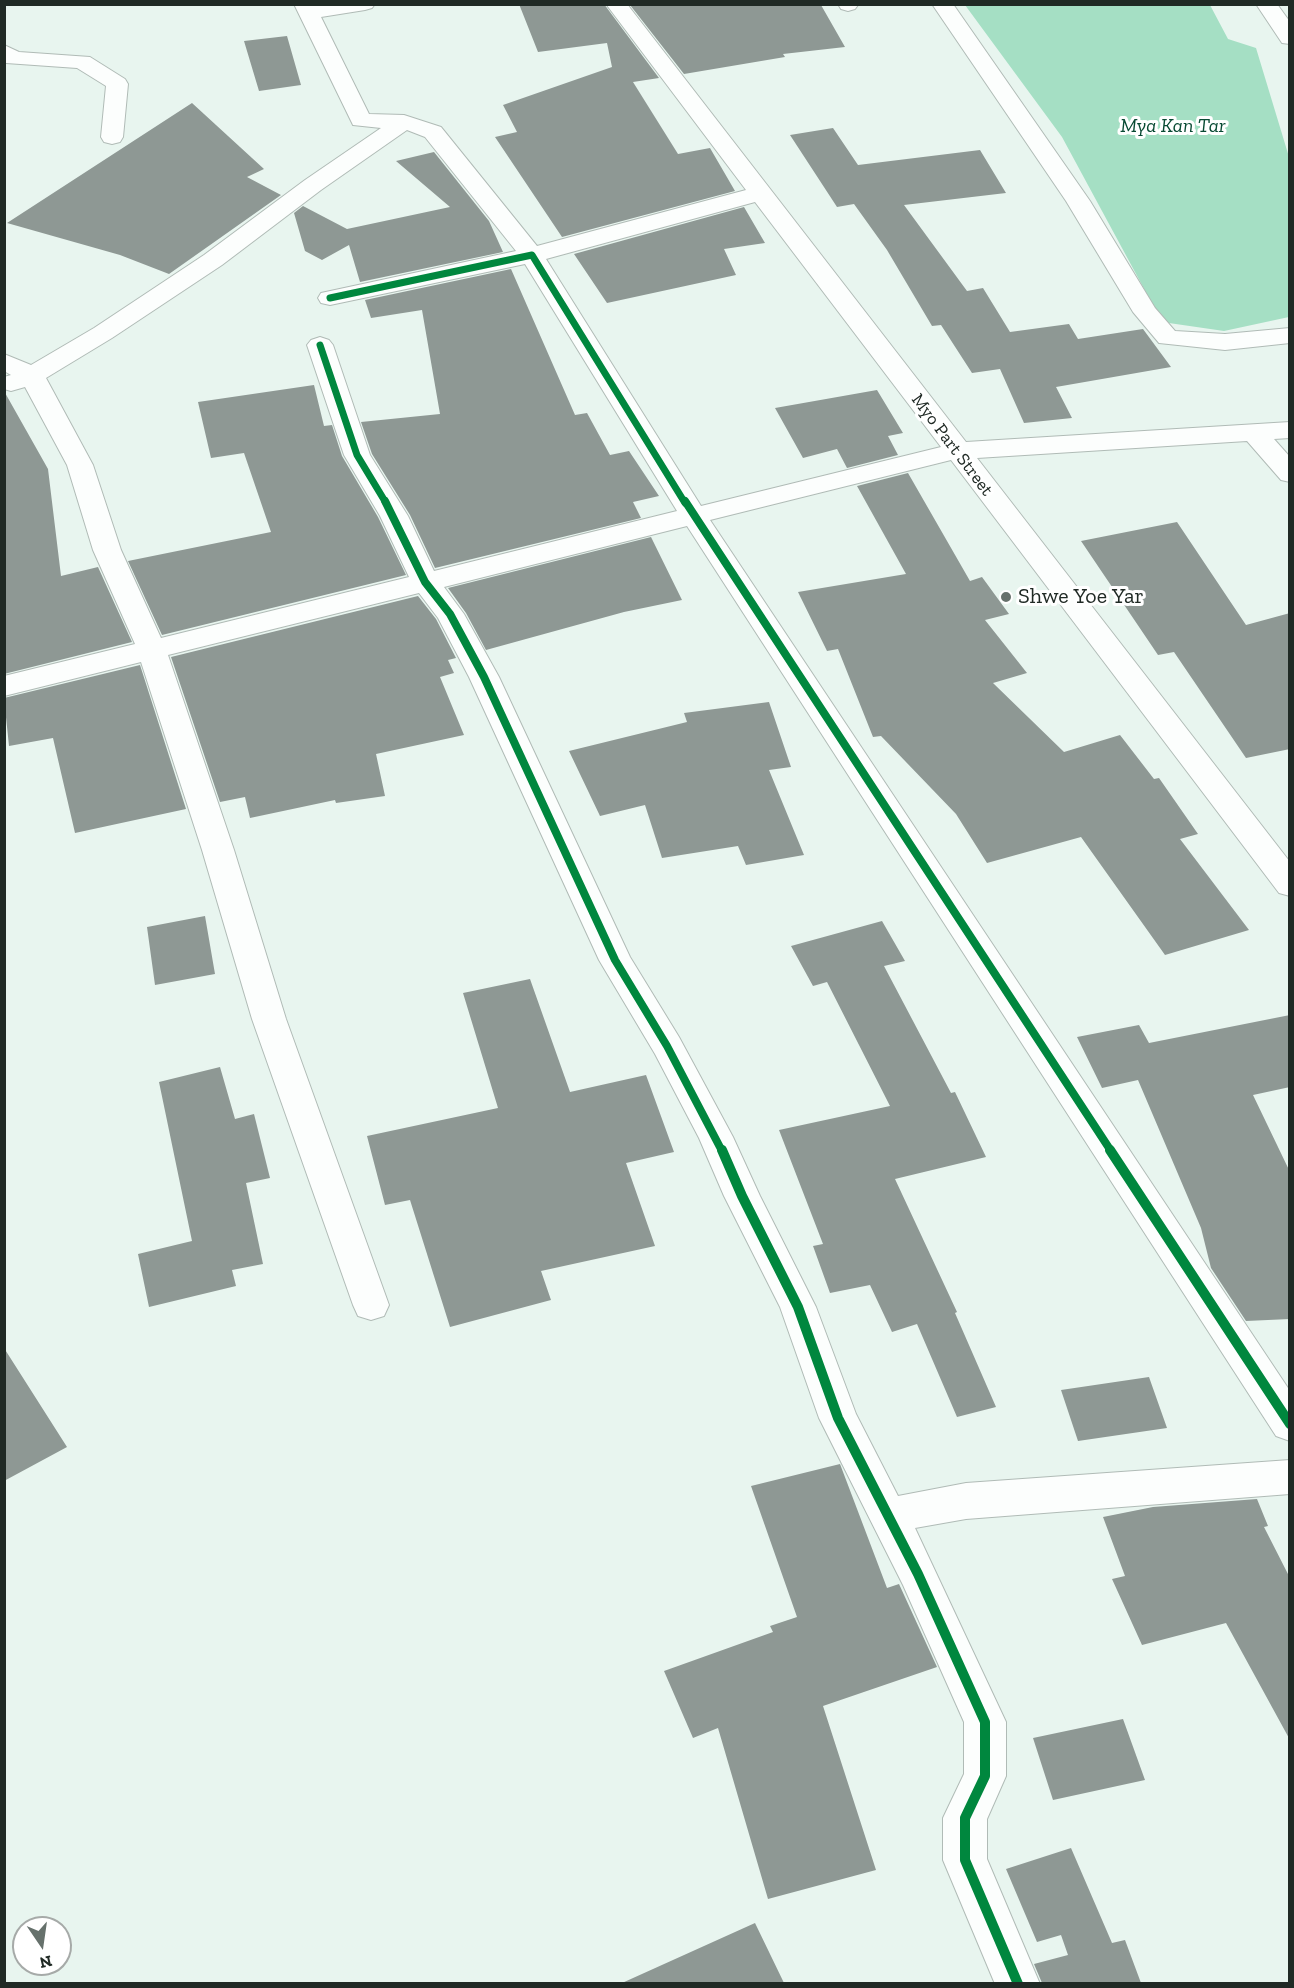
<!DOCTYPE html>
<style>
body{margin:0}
#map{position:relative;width:1294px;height:1988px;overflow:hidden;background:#e8f5ef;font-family:"Zilla Slab",serif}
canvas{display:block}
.frame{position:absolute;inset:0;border:6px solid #202a25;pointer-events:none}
.north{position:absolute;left:12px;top:1916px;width:60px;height:60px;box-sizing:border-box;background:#fff;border:2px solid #a6aaa8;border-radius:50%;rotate:167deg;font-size:16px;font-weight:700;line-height:24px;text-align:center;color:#202a25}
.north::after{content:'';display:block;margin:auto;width:21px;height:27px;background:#66716c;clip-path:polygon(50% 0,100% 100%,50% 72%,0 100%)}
</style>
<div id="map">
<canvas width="1294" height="1988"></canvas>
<div class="frame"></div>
<div class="north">N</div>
</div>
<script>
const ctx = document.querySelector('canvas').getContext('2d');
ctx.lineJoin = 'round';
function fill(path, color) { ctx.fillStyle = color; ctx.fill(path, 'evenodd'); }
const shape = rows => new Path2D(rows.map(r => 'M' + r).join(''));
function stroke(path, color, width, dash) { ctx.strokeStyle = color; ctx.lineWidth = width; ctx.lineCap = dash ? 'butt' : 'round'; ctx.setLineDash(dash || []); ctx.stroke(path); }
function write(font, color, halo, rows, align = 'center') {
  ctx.font = font + ' "Zilla Slab",serif'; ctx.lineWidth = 6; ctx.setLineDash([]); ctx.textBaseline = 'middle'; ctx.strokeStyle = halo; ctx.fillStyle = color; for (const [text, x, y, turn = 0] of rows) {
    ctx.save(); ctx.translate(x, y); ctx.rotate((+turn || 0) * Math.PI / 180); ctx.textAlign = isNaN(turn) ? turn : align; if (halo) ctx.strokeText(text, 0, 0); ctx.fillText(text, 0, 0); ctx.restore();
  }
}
fill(shape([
 [965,5,1210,5,1228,39,1256,48,1289,157,1289,317,1224,331,1162,322,1062,137]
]), '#a5dfc4');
fill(shape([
 [519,4,604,4,659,78,633,82,678,154,710,148,735,191,562,237,495,137,517,132,503,105,612,67,607,43,538,52],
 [630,5,821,5,845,47,783,54,785,57,684,74],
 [287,36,301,85,259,91,244,41],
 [192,103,264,169,247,177,281,195,169,274,120,255,7,223],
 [833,128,858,165,980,150,1006,193,904,205,967,291,983,288,1010,332,1069,324,1078,339,1143,329,1171,367,1056,387,1072,418,1024,423,1000,369,972,373,941,325,932,326,887,250,854,204,837,207,790,135],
 [434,152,489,221,503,252,360,282,349,245,322,260,305,251,294,213,303,206,347,229,450,207,396,161],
 [744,207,765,243,724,249,736,275,607,303,574,254],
 [511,269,575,415,587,413,610,455,629,451,659,496,633,502,641,518,435,568,410,515,372,454,361,422,440,414,422,310,371,318,365,300],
 [314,385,324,426,332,425,342,456,378,517,406,575,162,635,128,561,271,532,244,453,211,458,198,402],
 [877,390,903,433,888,436,898,455,847,468,837,449,803,458,775,408],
 [4,391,48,469,61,576,98,567,132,642,4,674],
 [908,473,970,581,982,577,1009,614,985,620,1027,673,993,683,1064,752,1120,735,1154,779,1159,778,1198,834,1180,839,1249,930,1165,955,1081,837,987,863,956,814,881,736,873,737,838,649,827,651,798,592,906,574,857,486],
 [1177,522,1246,625,1290,613,1290,749,1246,758,1174,652,1158,655,1081,541],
 [651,537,682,600,624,612,486,650,466,613,448,588],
 [418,596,436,619,456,658,448,660,454,673,440,677,464,735,376,754,385,796,336,803,335,800,250,818,245,797,220,802,171,657],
 [140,665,186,809,75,833,53,738,9,746,4,698],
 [769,702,791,767,769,770,804,855,746,865,738,846,662,858,645,805,600,816,569,751,687,722,684,713],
 [205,916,215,974,155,985,147,927],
 [882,921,905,961,884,966,951,1093,955,1092,986,1157,895,1179,957,1312,955,1313,996,1407,957,1417,917,1324,892,1332,870,1285,830,1293,813,1246,823,1244,779,1130,890,1106,827,982,813,986,791,946],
 [530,979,570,1092,646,1075,674,1152,626,1163,655,1246,541,1271,551,1300,450,1327,410,1200,385,1205,367,1136,498,1108,463,993],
 [1290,1015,1290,1087,1253,1095,1290,1172,1290,1319,1246,1321,1211,1268,1201,1228,1138,1080,1102,1088,1077,1037,1139,1025,1149,1043],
 [220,1067,235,1119,254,1114,270,1178,246,1183,263,1264,232,1270,236,1286,149,1307,138,1254,192,1241,159,1082],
 [4,1348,67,1447,4,1481],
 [1149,1377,1167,1428,1078,1441,1061,1390],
 [840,1464,887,1588,899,1584,937,1667,823,1706,876,1870,768,1899,718,1728,693,1738,664,1671,773,1632,770,1626,797,1617,751,1486],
 [1257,1499,1268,1526,1264,1527,1290,1578,1290,1740,1226,1623,1142,1645,1112,1579,1125,1576,1103,1517,1153,1507],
 [1123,1719,1145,1780,1053,1800,1033,1738],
 [1071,1848,1112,1943,1125,1940,1141,1983,1042,1983,1034,1964,1068,1955,1061,1935,1037,1942,1006,1869],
 [755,1923,784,1983,622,1983]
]), '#8e9894');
const minor = shape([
 [294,4,375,4,372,8,365,10,321,17,369,114,404,115,441,127,537,246,746,190,606,4,627,4,966,442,1290,422,1290,438,1274,439,1290,457,1290,482,1281,480,1247,441,977,458,1290,862,1290,896,1279,893,951,460,710,520,1290,1391,1290,1441,1276,1436,687,526,444,587,464,614,499,677,630,957,679,1037,733,1137,760,1196,816,1307,856,1414,898,1496,966,1483,1290,1460,1290,1494,966,1519,915,1528,1006,1722,1006,1776,987,1819,987,1859,1040,1984,995,1984,943,1860,943,1818,964,1774,964,1722,903,1585,819,1418,780,1307,724,1196,699,1138,655,1054,599,960,469,677,438,618,419,593,168,655,234,850,286,1019,389,1305,384,1316,371,1320,358,1316,353,1305,252,1019,202,850,141,662,4,696,4,676,135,644,93,550,67,465,25,387,11,391,4,389,4,377,11,375,4,371,4,354,31,365,94,328,204,255,305,180,381,128,353,125,294,4],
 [407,130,425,137,516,251,321,293,318,298,321,303,330,305,525,264,677,511,434,571,408,516,370,455,333,345,329,340,320,337,311,340,307,345,344,455,380,516,409,577,161,638,121,550,93,465,46,378,112,338,222,265,321,190,407,130],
 [755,202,941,447,701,506,546,259,755,202],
 [838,4,858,4,858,5,855,9,848,11,841,9,838,4],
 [932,4,953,4,1090,201,1155,308,1175,331,1225,334,1290,328,1290,343,1225,350,1159,343,1133,312,1066,201,932,4],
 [1256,4,1277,4,1290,22,1290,44,1282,43,1256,4],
 [4,45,19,52,90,57,125,79,128,84,123,137,120,142,112,144,104,142,101,137,106,86,77,68,6,63,4,45]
]);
stroke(minor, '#b0bbb6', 2);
fill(minor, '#fcfefd');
stroke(shape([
 [330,298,532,255,685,503],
 [320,345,357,455,386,503]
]), '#00873e', 7);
stroke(shape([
 [385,501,425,582,450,614,484,677,615,960,667,1046,722,1151],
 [685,501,1111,1151]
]), '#00873e', 8);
stroke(shape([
 [722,1150,742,1196,798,1307,838,1418,918,1574,985,1722,985,1776,965,1818,965,1860,1018,1984],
 [1110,1150,1290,1424]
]), '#00873e', 10);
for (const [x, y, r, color] of [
 [1006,597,6,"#66716c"]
]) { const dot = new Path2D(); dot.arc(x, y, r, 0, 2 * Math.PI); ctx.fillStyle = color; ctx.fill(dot); stroke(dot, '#fff', 2); }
write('18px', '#202a25', '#fff', [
 ["Myo Part Street",952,445,53]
]);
write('italic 20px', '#084a33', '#fff', [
 ["Mya Kan Tar",1173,126]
]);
write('22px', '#202a25', '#fff', [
 ["Shwe Yoe Yar",1018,597]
], 'left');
</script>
